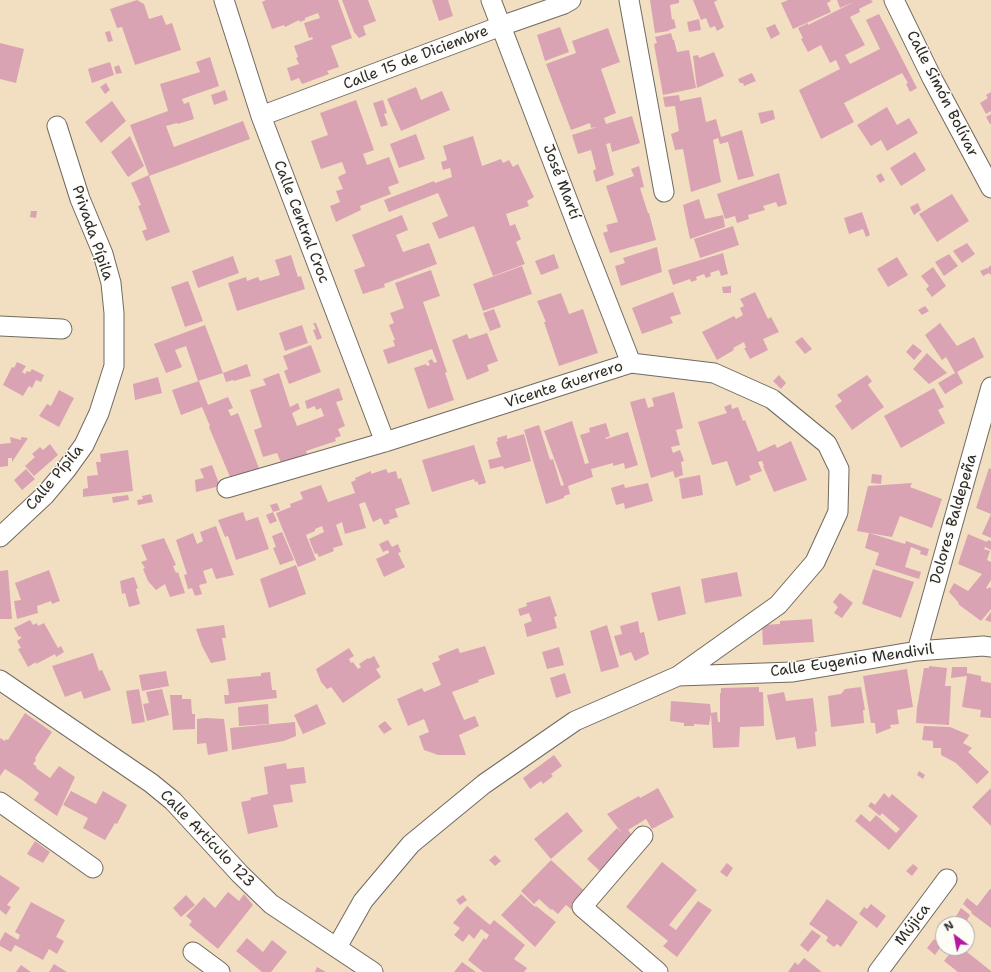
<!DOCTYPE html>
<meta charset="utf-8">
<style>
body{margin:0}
#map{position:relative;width:991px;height:972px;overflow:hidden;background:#f2dfc1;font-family:"Shantell Sans",sans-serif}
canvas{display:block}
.north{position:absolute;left:935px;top:916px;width:40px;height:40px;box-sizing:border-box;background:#fdfcf7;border:1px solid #a9a8a5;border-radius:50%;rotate:328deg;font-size:11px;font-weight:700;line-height:16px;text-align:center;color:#2b2b2b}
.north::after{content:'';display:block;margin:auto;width:14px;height:18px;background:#b5179e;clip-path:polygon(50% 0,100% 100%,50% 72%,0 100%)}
</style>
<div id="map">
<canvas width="991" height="972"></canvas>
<div class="north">N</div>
</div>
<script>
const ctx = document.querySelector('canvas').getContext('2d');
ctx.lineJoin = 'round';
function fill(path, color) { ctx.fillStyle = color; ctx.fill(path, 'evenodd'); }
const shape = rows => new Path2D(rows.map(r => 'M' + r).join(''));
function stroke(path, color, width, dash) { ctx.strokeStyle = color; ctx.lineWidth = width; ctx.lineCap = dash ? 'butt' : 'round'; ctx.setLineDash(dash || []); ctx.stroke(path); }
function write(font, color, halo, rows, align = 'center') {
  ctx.font = font + ' "Shantell Sans",sans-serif'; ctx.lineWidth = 3; ctx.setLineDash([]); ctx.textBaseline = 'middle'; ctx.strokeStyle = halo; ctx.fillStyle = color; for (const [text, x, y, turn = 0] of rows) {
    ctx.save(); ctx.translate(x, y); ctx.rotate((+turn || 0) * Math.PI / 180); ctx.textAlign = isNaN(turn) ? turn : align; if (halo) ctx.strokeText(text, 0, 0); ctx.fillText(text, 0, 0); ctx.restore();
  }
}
fill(shape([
 [137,0,144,4,149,19,162,15,166,25,172,23,181,50,135,65,122,27,117,28,110,9],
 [266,0,338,0,352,38,331,46,339,67,327,71,329,74,302,84,299,78,291,81,287,68,299,64,296,58,298,57,294,46,313,39,312,37,309,38,304,23,320,18,318,13,305,18,305,20,300,22,299,20,285,27,284,25,272,29,262,2],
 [342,0,368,0,376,21,363,26,366,35,359,38,354,32],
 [432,0,448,0,453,16,439,21],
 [650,0,679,0,679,3,670,5,672,20,674,19,676,28,669,30,669,31,655,33],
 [693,0,718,0,714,2,724,27,717,31,715,26,710,28,706,18,701,20],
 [788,0,830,0,831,1,827,3,831,12,793,29,781,3],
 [837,0,871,0,873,2,859,9,860,12,850,17,865,45,845,55,850,64,880,49,866,20,879,14,917,88,910,92,906,84,908,83,902,73,844,103,854,122,821,139,799,90,840,69,836,60,830,63,821,45,808,52,801,39,803,38,798,28,808,23,808,25,856,1,840,8],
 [699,19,701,30,689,32,687,22],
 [775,24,780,34,771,39,766,28],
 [560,27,569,52,545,61,537,35],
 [608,28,620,62,601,69,616,113,604,118,606,124,632,116,640,143,612,152,610,143,606,144,614,175,596,182,593,171,596,169,591,150,578,154,572,135,597,127,591,128,590,123,571,130,546,64,576,53,572,41],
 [110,31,113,41,108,42,105,32],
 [671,33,673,40,674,40,677,52,689,50,696,88,663,95,654,44,657,43,655,37],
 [0,43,24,49,16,83,0,79],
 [714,52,724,76,697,88,693,56,698,55,699,58],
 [210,57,219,86,182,99,184,104,189,102,194,119,178,124,177,123,166,126,174,147,243,121,250,139,149,176,170,232,146,241,142,231,147,229,138,206,141,205,131,183,149,175,130,125,168,111,160,84,200,72,196,62],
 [110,62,114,75,92,83,88,69],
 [119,65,122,73,116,74,114,67],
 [752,73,756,81,744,86,743,83,740,83,738,79],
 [106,83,110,90,105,94,100,87],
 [416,87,421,100,442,91,450,110,401,131,387,99],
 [225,90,228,100,214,105,211,95],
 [991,92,991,111,986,114,980,103,988,98,986,95],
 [679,95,680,101,701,97,706,122,716,119,721,137,742,130,754,176,738,180,728,142,720,144,718,138,713,140,721,182,691,192,683,149,675,150,671,134,679,131,675,106,665,107,663,97],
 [356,100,374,150,363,154,367,165,389,157,399,183,388,187,391,194,360,206,361,210,336,222,330,206,340,202,336,191,343,189,338,177,346,173,342,162,321,169,311,141,328,135,320,113],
 [383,100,387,113,384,114,388,125,381,127,373,103],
 [112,101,126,121,101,143,85,122],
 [887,107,897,125,909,118,918,133,887,151,881,140,871,146,857,125],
 [773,110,775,119,761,124,758,113],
 [991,114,991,124,990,124,986,117],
 [416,134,425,159,399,168,390,144],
 [130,136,144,166,128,177,111,152],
 [473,136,482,166,501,159,503,163,509,160,513,167,518,164,534,197,527,201,529,206,506,214,510,226,515,224,521,239,516,242,525,264,493,276,474,226,439,239,432,223,448,216,438,193,389,212,384,200,434,181,435,183,452,177,450,168,443,170,441,162,447,160,443,146],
 [915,152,926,170,901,186,890,168],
 [639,166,644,187,640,188,648,213,649,213,656,240,610,253,603,233,608,231,606,225,618,222,606,186,634,176,631,169],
 [779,173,787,204,778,207,776,202,763,206,765,210,748,215,749,219,737,223,735,216,725,219,717,194],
 [881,173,885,180,880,183,876,176],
 [952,194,969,221,937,242,919,214],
 [699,199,705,219,723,215,725,227,690,239,683,205],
 [918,203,921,210,914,215,910,207],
 [31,211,37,211,36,218,30,217],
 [862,212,870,235,866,237,863,229,849,234,844,218],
 [402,215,408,230,396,235,403,252,429,243,437,264,384,284,385,287,363,294,354,270,365,266,352,235],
 [733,226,739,245,700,258,694,239],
 [967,243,975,254,962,263,953,251],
 [657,247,662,272,621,286,615,266,625,263,623,258],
 [723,253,728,274,721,276,719,270,710,273,711,276,706,278,704,274,696,277,697,280,691,282,690,279,673,285,668,270],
 [554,254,559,268,541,275,535,261],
 [949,254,958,266,944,276,935,262],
 [291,255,298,277,301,276,305,289,237,311,228,283,246,277,247,281,258,277,260,281,280,275,275,260],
 [233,256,239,273,198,288,192,271],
 [897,257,908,275,888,287,877,269],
 [991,265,991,275,989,273,983,276,980,271,987,268,987,269],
 [522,266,532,294,483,311,473,284],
 [933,267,946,286,932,297,926,289,929,286,921,276],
 [431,270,440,296,423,302,447,372,445,373,454,400,428,409,414,368,426,364,427,366,430,365,428,361,432,359,434,363,437,362,432,349,388,364,383,350,395,346,393,340,395,340,389,325,394,323,390,313,404,308,395,283],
 [188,281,203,321,185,327,171,287],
 [731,286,731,293,723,293,722,287],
 [673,292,681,314,670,317,673,323,642,334,632,308],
 [755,292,768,319,771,317,779,332,763,339,768,350,750,359,744,348,746,348,744,342,733,348,734,350,717,360,702,332,734,316,736,319,743,315,740,308,744,306,740,299],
 [561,293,569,314,583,309,598,353,559,366,544,322,546,322,537,301],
 [925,306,929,311,922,315,918,310],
 [494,309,501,327,490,331,483,313],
 [313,323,316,323,322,338,317,340,313,330,316,329],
 [940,323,957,346,974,337,984,357,957,372,963,383,945,394,938,383,955,373,946,357,942,360,925,335],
 [205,325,223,373,198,381,186,346,175,350,182,367,166,373,154,344],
 [302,325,308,343,285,351,279,333],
 [487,333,498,361,487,365,489,371,467,380,452,340,467,334,469,339],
 [802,337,812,349,805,354,795,342],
 [913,344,922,351,914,360,906,352],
 [311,345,321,372,289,384,284,371,288,369,283,356],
 [927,353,947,373,929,384,913,369],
 [17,362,26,366,22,372,25,374,27,371,30,372,32,369,44,375,41,382,36,380,32,388,29,386,23,396,3,385,12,367,14,368],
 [247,364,251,376,234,381,233,380,226,382,223,373],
 [279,373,290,407,298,403,300,409,292,413,297,426,324,416,321,408,316,410,315,406,307,409,305,401,339,388,343,400,336,402,345,426,338,429,341,436,335,438,336,441,306,451,307,454,281,463,277,453,263,457,254,430,262,427,250,390,266,385,263,379],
 [779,375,786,383,781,389,773,381],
 [867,375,872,381,868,385,884,407,852,430,835,406,842,401,837,395],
 [158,377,162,393,135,400,133,384],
 [199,381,208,405,228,397,233,408,228,410,231,416,238,413,260,471,240,479,238,474,230,477,209,427,210,426,202,407,181,415,172,390],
 [934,388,944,407,938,410,945,423,901,448,884,416],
 [59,390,74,398,59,427,39,416,47,404,51,406],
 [674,392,683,428,676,430,680,445,671,447,673,453,680,450,684,461,681,462,683,475,675,478,673,471,651,478,630,402,645,398,648,408,654,406,652,398],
 [731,404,732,409,738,407,743,421,745,420,758,452,775,444,777,448,791,441,807,480,774,492,763,466,764,466,762,461,758,462,762,471,749,476,751,480,736,486,727,461,712,465,698,422,727,413,724,407],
 [572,421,585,464,589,463,580,435,590,432,589,428,606,423,610,436,605,438,606,439,628,432,638,465,625,469,624,463,613,466,613,463,591,469,593,477,568,486,570,494,564,496,564,498,546,504,524,430,539,425,550,460,553,459,561,486,564,485,544,431],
 [524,434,531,461,504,469,503,466,490,469,488,460,501,457,496,442,498,441,497,438,507,435,507,439],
 [10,437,21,440,21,437,28,438,12,462,12,458,8,458,8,466,0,467,0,444,11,443],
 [50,444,58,455,34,476,25,466,35,457,32,454,40,447,43,450],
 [474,445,486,483,479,485,477,481,475,482,474,479,432,492,422,460],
 [128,450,133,491,83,497,83,489,88,488,87,476,98,475,96,462,101,462,100,454],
 [212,465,220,486,196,492,195,480,204,478,200,469],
 [989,468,991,469,991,514,976,508],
 [26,469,35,479,22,490,14,480],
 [386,469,388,473,396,471,398,479,401,478,410,504,395,509,398,517,389,520,390,523,384,525,381,518,373,522,365,502,359,504,366,528,345,534,342,522,336,525,343,545,333,548,334,551,319,557,317,553,315,554,309,539,324,532,322,526,315,529,315,531,306,535,316,560,298,567,276,513,291,507,290,504,303,499,300,492,321,485,328,502,355,493,351,482,356,480,355,478,371,471,371,474],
 [872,474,882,475,881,484,871,483],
 [700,475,703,495,682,499,679,479],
 [648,483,653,501,625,509,624,503,616,505,611,488,624,484,625,488],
 [912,483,910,487,942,499,932,528,900,516,892,537,857,531,868,486],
 [151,494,153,502,138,505,137,500,143,499,142,496],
 [128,495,129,500,113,503,112,497],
 [277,503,280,510,273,512,270,505],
 [243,512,246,521,258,517,269,549,236,560,228,536,225,537,218,520],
 [273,512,277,521,270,524,266,515],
 [991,514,991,538,982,534],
 [216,526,234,575,216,579,212,568,203,571,207,583,199,585,202,594,195,596,192,588,188,589,184,575,187,574,176,540,193,533,197,544,203,541,200,532],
 [282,532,294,560,280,565,273,548,276,547,272,536],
 [869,533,905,544,906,541,929,549,927,556,920,554,921,551,911,547,905,567,921,572,919,579,875,565,879,553,865,548],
 [968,534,987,542,988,540,991,541,991,550,985,547,984,549,990,551,987,560,991,562,991,580,986,588,988,589,989,587,991,588,991,609,981,621,958,604,959,603,949,592,954,583,968,591,982,574,958,564],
 [164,538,176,565,173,566,176,573,178,572,185,593,170,597,165,584,156,590,148,581,143,569,145,568,141,562,147,560,141,545],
 [388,540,392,547,398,544,401,552,398,553,405,567,384,577,376,559,389,553,388,550,383,552,379,544],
 [296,565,306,594,269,608,260,579],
 [873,569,914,582,901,618,862,604],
 [8,570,12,619,0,619,0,571],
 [49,570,60,601,52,604,51,601,37,606,38,613,17,619,14,601,21,600,15,583],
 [737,572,742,596,705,603,701,579],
 [134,577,138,588,136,589,140,604,129,607,125,593,122,594,120,581],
 [680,586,686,614,658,621,651,593],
 [840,593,853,603,842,618,834,613,838,607,833,602],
 [550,596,557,616,554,617,557,628,527,637,524,624,532,621,529,613,520,616,518,609,527,606,526,603],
 [991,612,991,622,985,620],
 [812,619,814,642,763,645,762,625,780,624,780,621],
 [30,620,33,625,37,623,38,626,44,623,58,648,61,646,64,652,56,657,55,654,36,664,36,662,28,667,18,649,21,648,17,641,21,638,21,636,19,637,14,628],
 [638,621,640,633,644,632,649,654,635,661,631,652,620,656,614,636,622,634,620,626],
 [224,625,226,638,222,638,226,660,211,663,202,646,196,629],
 [607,625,619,667,601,672,590,631],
 [485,646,495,674,478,680,479,682,452,692,464,720,475,716,479,726,459,735,466,755,438,755,424,750,419,736,429,732,424,719,408,726,397,699,422,688,424,692,441,685,432,663,440,660,438,656,458,648,460,653],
 [559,647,564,665,547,669,542,652],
 [349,648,354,656,349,659,351,663,353,662,358,669,361,667,359,664,368,658,369,659,374,656,380,667,376,669,381,677,343,703,331,687,327,689,321,682,316,669],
 [93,653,99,671,102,670,111,690,84,699,81,691,65,697,52,666],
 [929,666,947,668,945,686,951,686,949,725,916,723,917,708,924,668,929,668],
 [952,667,967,667,967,673,981,676,981,681,991,683,991,718,980,717,981,710,962,707,967,676,951,678],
 [907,669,913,707,897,710,899,724,890,725,891,728,876,734,875,723,871,723,863,676],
 [166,671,169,686,142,691,139,675],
 [270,672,272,690,276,690,277,698,225,704,224,695,229,695,227,679,261,676,261,673],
 [565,673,571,693,556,698,550,678],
 [759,687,759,692,763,692,764,726,740,727,739,747,713,748,711,714,709,725,694,724,694,726,684,726,684,723,670,721,671,701,710,704,711,713,717,712,718,722,720,722,720,693,721,693,721,688],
 [861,687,865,710,863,710,864,723,831,727,828,696,841,694,845,689],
 [139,689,145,722,132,724,126,691],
 [162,689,169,715,147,721,143,704,149,703,146,692],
 [784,692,786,701,813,698,817,731,815,732,816,746,797,749,795,737,776,740,767,695],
 [170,695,182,695,182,699,191,699,192,714,195,714,195,729,173,730],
 [268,704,269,724,239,726,238,707],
 [317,704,326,724,303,734,294,715],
 [25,713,52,732,35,758,36,760,33,764,37,767,36,768,50,778,59,766,75,777,57,816,34,800,39,793,22,780,5,769,0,776,0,738,5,741,6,739,8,740],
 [206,718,224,719,228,751,208,755,206,743,197,744,197,719],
 [385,721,392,729,384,734,378,726],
 [295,722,296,736,284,741,232,750,230,728],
 [924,726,950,727,969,735,963,743,972,748,968,752,989,772,977,784,956,763,941,755,941,748,933,748,933,741,922,740],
 [554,755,562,766,551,774,553,776,543,784,541,781,530,789,523,778],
 [286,763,287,769,304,767,306,783,290,785,293,802,273,805,278,827,248,834,241,802,251,800,250,798,268,794,264,767],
 [919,771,925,775,923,779,917,775],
 [658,788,674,817,652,829,646,819,628,830,632,835,604,875,587,859,617,828,622,833,607,814,639,796,640,798],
 [991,788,991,826,972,807],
 [71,791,96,804,103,791,127,805,117,824,115,823,105,840,83,828,88,818,63,805],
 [884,793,889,798,892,794,918,816,889,850,855,821,861,814,870,822,876,815,896,833,900,829,882,813,880,816,868,806,871,802,875,805],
 [567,812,583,831,551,859,534,839],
 [35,841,50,852,43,863,27,854],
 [495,855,501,861,495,866,489,860],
 [551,860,591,897,576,913,566,905,558,914,552,909,551,910,539,899,534,904,521,891],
 [662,862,697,890,669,925,676,930,698,901,712,910,677,957,663,946,668,941,626,907],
 [727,863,733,868,727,877,720,872],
 [913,864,918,868,912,876,906,871],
 [0,875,20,888,7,905,11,907,6,915,0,910],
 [990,889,991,889,991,928,971,913,972,912,963,904,967,898,977,906],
 [228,892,239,901,244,894,253,905,218,949,189,925,192,921,186,916,204,897,215,908],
 [521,894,535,907,536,906,556,922,535,947,501,915],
 [186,895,195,905,181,917,173,908],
 [463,895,467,900,460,905,456,900],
 [827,899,858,922,841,947,837,944,834,947,826,941,828,937,809,924],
 [31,902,65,920,56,937,64,941,57,954,49,949,43,960,15,945,11,952,0,946,0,941,5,932,18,940,20,935,15,932],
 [871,904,886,916,877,928,859,914,864,907,867,909],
 [467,906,490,925,494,920,525,945,514,959,527,968,524,972,483,972,468,960,484,938,486,940,489,935,481,929,474,939,469,934,463,942,454,935,460,928,453,923],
 [961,908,970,915,965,924,955,918],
 [812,930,821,936,808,952,800,945],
 [247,938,263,952,272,940,287,952,271,972,262,972,236,951],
 [934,939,942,945,935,955,927,948],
 [954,948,962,948,991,971,991,972,958,972,944,961],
 [804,958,822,972,788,972,795,962,798,965],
 [462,962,476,972,454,972],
 [54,964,67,972,49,972],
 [21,965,31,972,16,972],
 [317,967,326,972,315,972]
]), '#daa3b3');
const minor = shape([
 [224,0,261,116,385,442],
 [491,0,582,238,631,363],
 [629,0,664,192],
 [894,0,932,78,991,188],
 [261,116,501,26,564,4,571,0],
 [0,326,62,329],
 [227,488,385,442,631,363,714,373,772,399,827,444,839,469,838,512,815,562,778,605,678,676],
 [0,537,45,495,66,470,84,445,99,413,114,366,114,313,111,283,103,254,80,199,57,126],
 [917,651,991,387],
 [0,680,151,783,173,801,240,874,271,904,373,972],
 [0,802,93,868],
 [643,836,582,907,658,972],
 [337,947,363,901,411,844,484,784,575,721,678,676,793,672,917,651,983,646,991,647],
 [193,952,220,972],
 [878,972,947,879]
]);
stroke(minor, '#716a60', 21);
stroke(minor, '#fff', 19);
write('15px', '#2b2b2b', '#fdfcf7', [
 ["Calle 15 de Diciembre",416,58,-21],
 ["Calle Simón Bolívar",942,94,63],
 ["José Martí",561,182,69],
 ["Calle Central Croc",301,222,69],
 ["Privada Pípila",92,233,71],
 ["Vicente Guerrero",564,385,-18],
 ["Calle Pípila",55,478,-50],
 ["Dolores Baldepeña",954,519,-74],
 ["Calle Eugenio Mendivil",852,661,-8],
 ["Calle Artículo 123",207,839,46],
 ["Mújica",913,925,-53]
]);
</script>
